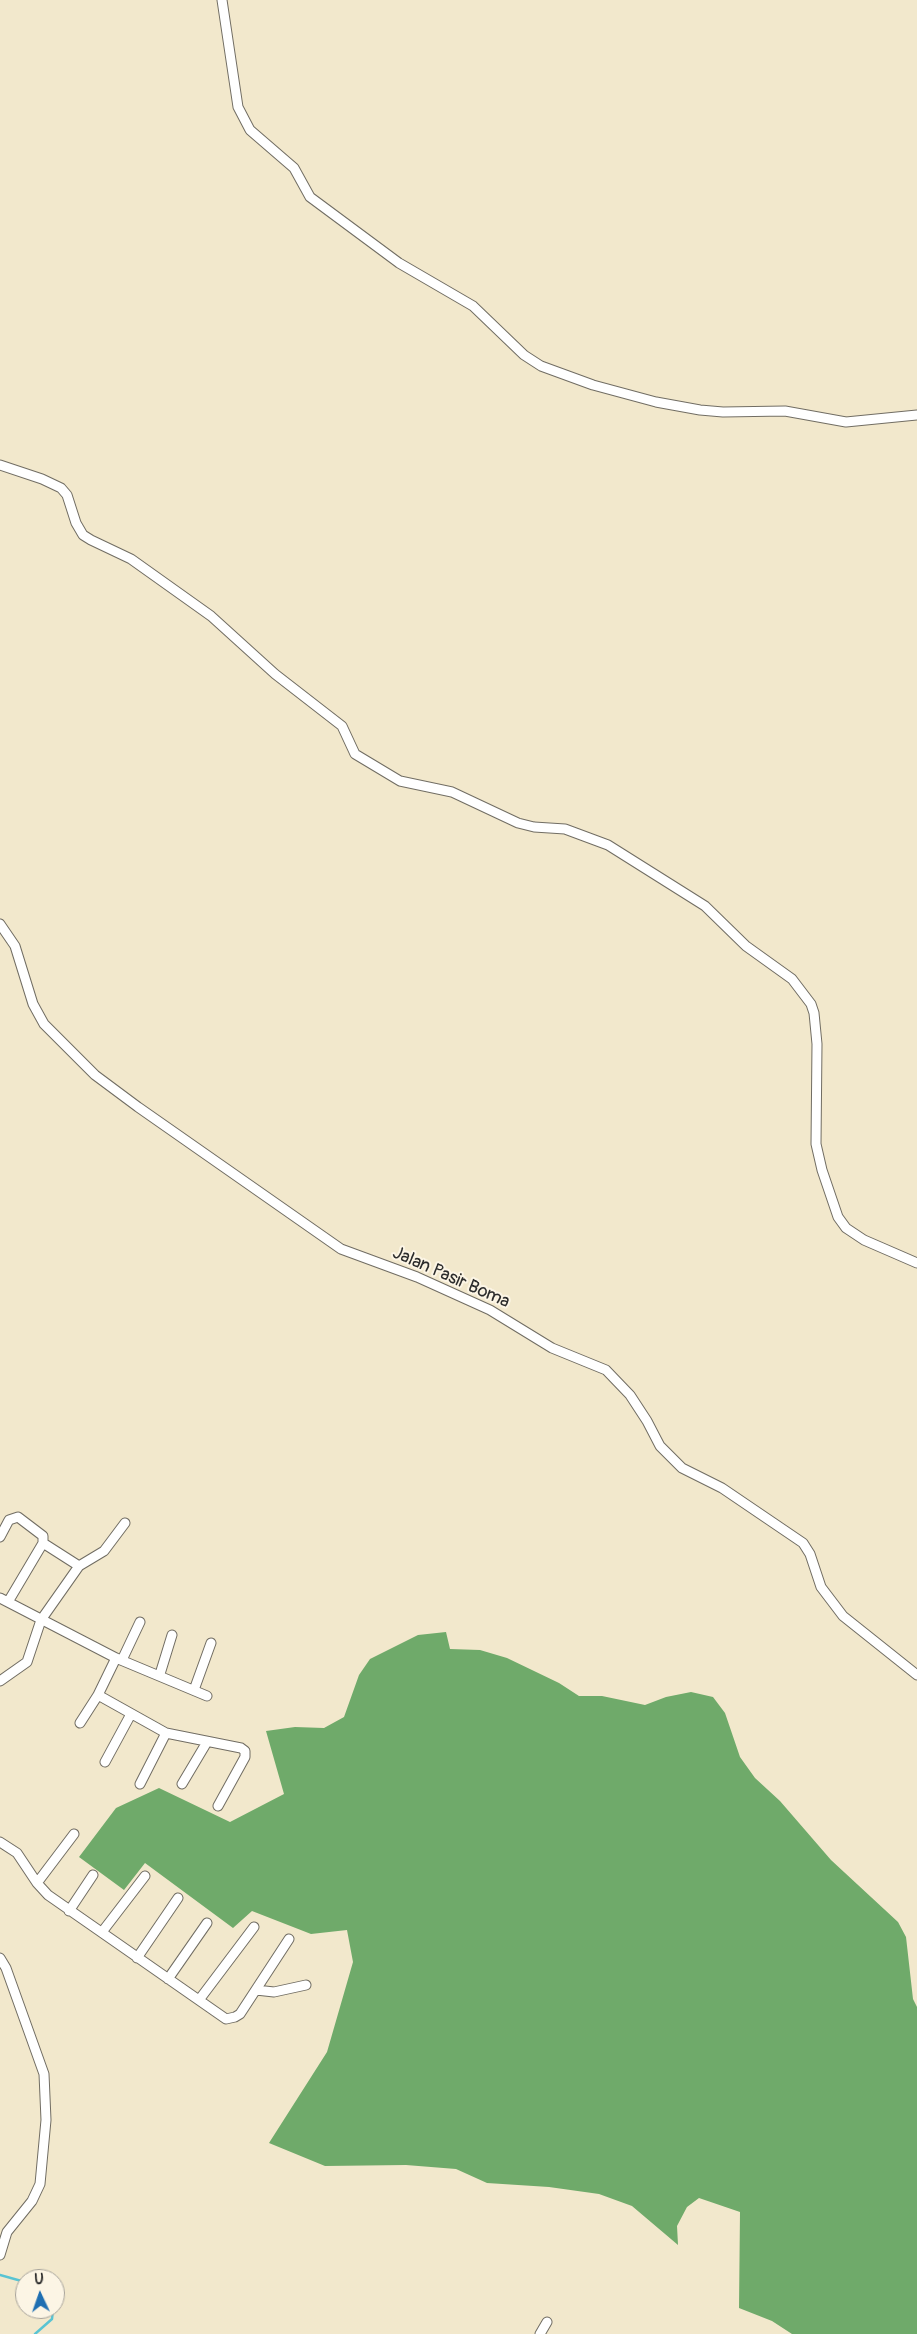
<!DOCTYPE html>
<style>
body{margin:0}
#map{position:relative;width:917px;height:2334px;overflow:hidden;background:#f2e8cc;font-family:Pangolin,sans-serif}
canvas{display:block}
.north{position:absolute;left:15px;top:2269px;width:50px;height:50px;box-sizing:border-box;background:#fcf5e5;border:1px solid #a8a49b;border-radius:50%;rotate:357deg;font-size:14px;font-weight:700;line-height:20px;text-align:center;color:#2b2b2b}
.north::after{content:'';display:block;margin:auto;width:18px;height:22px;background:#1f6fb2;clip-path:polygon(50% 0,100% 100%,50% 72%,0 100%)}
</style>
<div id="map">
<canvas width="917" height="2334"></canvas>
<div class="north">U</div>
</div>
<script>
const ctx = document.querySelector('canvas').getContext('2d');
ctx.lineJoin = 'round';
function fill(path, color) { ctx.fillStyle = color; ctx.fill(path, 'evenodd'); }
const shape = rows => new Path2D(rows.map(r => 'M' + r).join(''));
function stroke(path, color, width, dash) { ctx.strokeStyle = color; ctx.lineWidth = width; ctx.lineCap = dash ? 'butt' : 'round'; ctx.setLineDash(dash || []); ctx.stroke(path); }
function write(font, color, halo, rows, align = 'center') {
  ctx.font = font + ' Pangolin,sans-serif'; ctx.lineWidth = 4; ctx.setLineDash([]); ctx.textBaseline = 'middle'; ctx.strokeStyle = halo; ctx.fillStyle = color; for (const [text, x, y, turn = 0] of rows) {
    ctx.save(); ctx.translate(x, y); ctx.rotate((+turn || 0) * Math.PI / 180); ctx.textAlign = isNaN(turn) ? turn : align; if (halo) ctx.strokeText(text, 0, 0); ctx.fillText(text, 0, 0); ctx.restore();
  }
}
fill(shape([
 [446,1632,450,1649,480,1650,507,1658,559,1683,579,1696,602,1696,645,1705,666,1697,691,1692,713,1697,725,1713,740,1757,755,1778,780,1801,831,1860,898,1922,906,1937,913,1999,917,2007,917,2334,792,2334,772,2321,739,2308,740,2212,699,2198,687,2207,677,2226,678,2245,632,2206,599,2194,549,2187,487,2183,456,2169,406,2165,325,2166,269,2143,327,2052,353,1962,347,1930,311,1934,252,1911,233,1928,145,1863,124,1890,79,1857,116,1808,159,1788,230,1822,284,1794,266,1731,295,1727,324,1728,344,1717,359,1675,370,1659,418,1635]
]), '#6faa6a');
stroke(shape([
 [0,2275,25,2282],
 [35,2334,52,2319,53,2309]
]), '#59c4d3', 2.5);
const minor = shape([
 [222,0,238,107,250,130,294,168,310,197,399,263,473,306,524,355,541,366,593,385,656,402,700,410,723,412,785,411,846,422,917,415],
 [0,465,42,479,61,488,67,495,76,523,83,535,91,540,131,559,211,616,275,674,342,726,355,754,400,781,452,792,518,823,534,827,565,829,608,845,705,906,746,946,792,979,811,1004,814,1013,817,1044,816,1144,822,1170,838,1217,846,1228,864,1240,917,1263],
 [0,924,15,946,33,1004,44,1024,95,1075,138,1107,341,1249,417,1277,490,1310,552,1348,606,1370,630,1395,647,1421,660,1446,682,1468,722,1488,803,1543,810,1554,821,1587,843,1616,917,1675],
 [0,1537,9,1520,18,1517,43,1536,43,1543,8,1602],
 [43,1543,79,1566],
 [0,1598,116,1658,207,1696],
 [116,1658,98,1695,166,1733,241,1748,245,1751,245,1757,218,1806],
 [122,1660,140,1622],
 [160,1674,172,1635],
 [0,1681,27,1662,41,1620,79,1566,104,1551,125,1523],
 [194,1690,211,1643],
 [80,1723,98,1695],
 [105,1762,131,1714],
 [140,1784,166,1733],
 [182,1784,207,1742],
 [0,1842,17,1853,37,1883,48,1895,226,2019,235,2017,240,2014,289,1939],
 [37,1883,74,1834],
 [69,1911,93,1875],
 [102,1932,145,1876],
 [0,1958,6,1968,44,2074,46,2120,40,2184,32,2201,7,2232,0,2255],
 [137,1958,178,1898],
 [168,1979,207,1923],
 [256,1990,274,1992,306,1985],
 [199,2000,254,1927],
 [540,2334,547,2322]
]);
stroke(minor, '#716d63', 11);
stroke(minor, '#fff', 9);
write('18px', '#2b2b2b', '#fcf5e5', [
 ["Jalan Pasir Boma",451,1278,24]
]);
</script>
